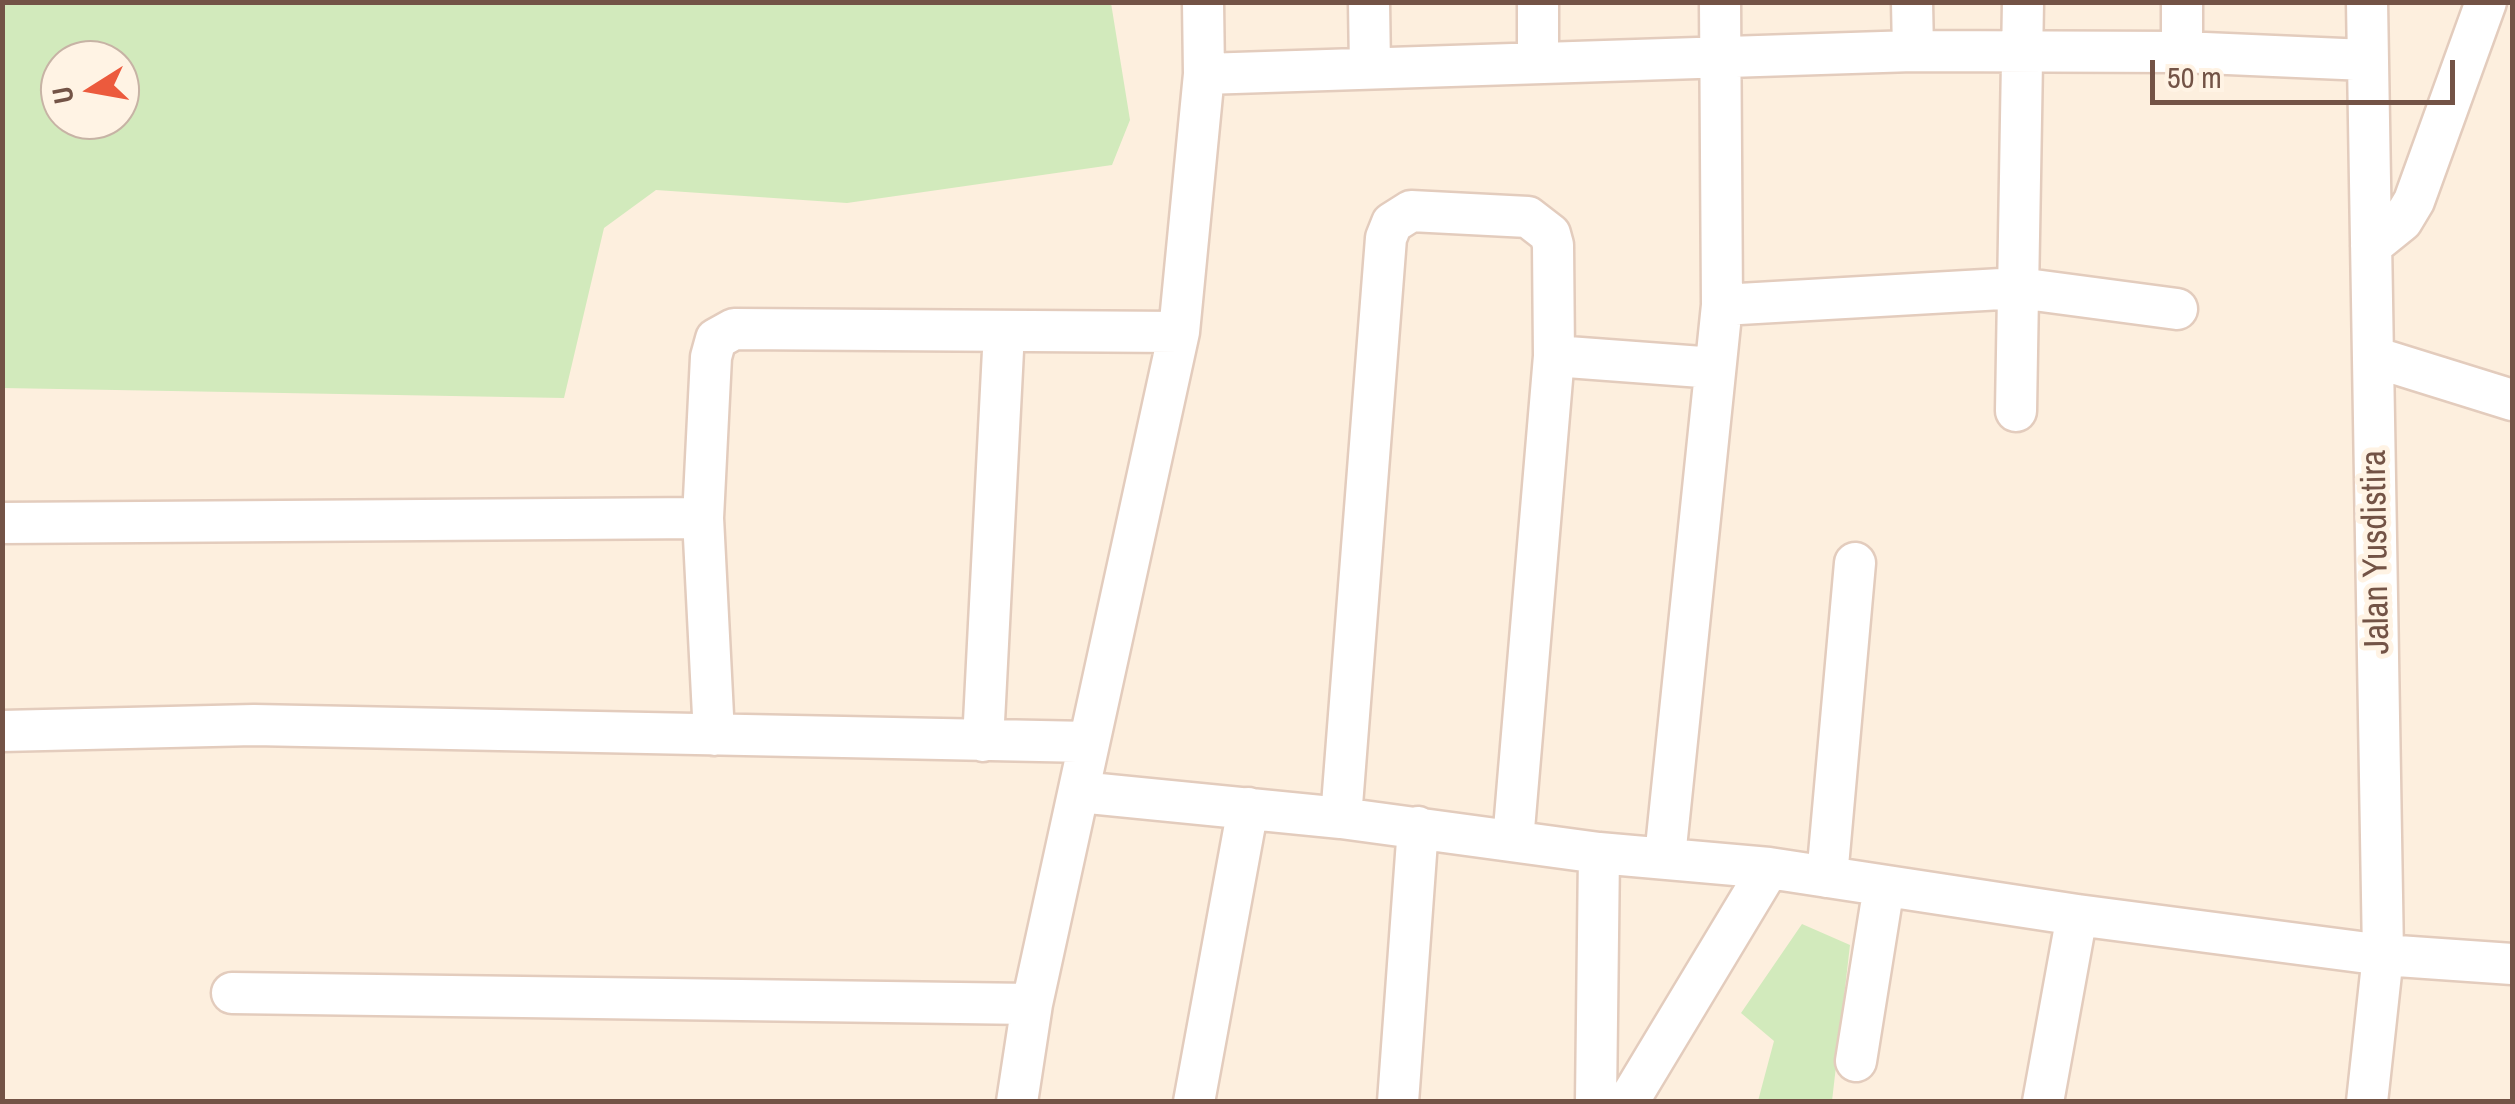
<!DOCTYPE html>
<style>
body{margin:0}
#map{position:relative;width:2515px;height:1104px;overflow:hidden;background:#fdefde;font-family:"Archivo Narrow",sans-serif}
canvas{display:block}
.frame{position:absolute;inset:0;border:5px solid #735346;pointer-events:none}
.north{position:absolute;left:40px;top:40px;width:100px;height:100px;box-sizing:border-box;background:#fff3e4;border:2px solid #c7b3a5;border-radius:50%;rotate:259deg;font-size:28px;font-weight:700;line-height:40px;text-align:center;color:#735346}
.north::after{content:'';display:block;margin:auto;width:35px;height:45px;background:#ec5a3d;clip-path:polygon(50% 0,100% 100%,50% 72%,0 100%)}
.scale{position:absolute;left:2150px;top:60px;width:305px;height:45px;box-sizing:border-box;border:5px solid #735346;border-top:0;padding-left:12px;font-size:30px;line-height:35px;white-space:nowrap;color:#735346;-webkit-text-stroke:8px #fff3e4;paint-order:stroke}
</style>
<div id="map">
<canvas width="2515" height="1104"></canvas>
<div class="frame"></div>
<div class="north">U</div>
<div class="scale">50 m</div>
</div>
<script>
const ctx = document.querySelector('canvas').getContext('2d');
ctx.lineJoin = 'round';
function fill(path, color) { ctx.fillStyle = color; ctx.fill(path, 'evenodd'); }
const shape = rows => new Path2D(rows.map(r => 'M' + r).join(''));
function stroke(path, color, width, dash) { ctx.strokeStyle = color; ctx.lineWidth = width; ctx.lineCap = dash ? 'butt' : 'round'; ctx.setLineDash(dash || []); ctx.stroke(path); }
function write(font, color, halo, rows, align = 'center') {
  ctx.font = font + ' "Archivo Narrow",sans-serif'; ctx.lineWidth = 10; ctx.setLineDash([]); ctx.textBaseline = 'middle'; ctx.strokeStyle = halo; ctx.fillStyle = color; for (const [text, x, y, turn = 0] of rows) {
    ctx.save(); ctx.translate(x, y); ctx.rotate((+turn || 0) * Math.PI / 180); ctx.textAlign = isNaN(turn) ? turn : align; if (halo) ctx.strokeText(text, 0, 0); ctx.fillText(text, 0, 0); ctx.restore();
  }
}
fill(shape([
 [3,2,1111,3,1130,120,1112,165,847,203,656,190,604,228,564,398,3,388],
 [60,60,120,60,120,120,60,120],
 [1802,924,1850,945,1832,1101,1758,1101,1774,1041,1741,1013]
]), '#d2eabc');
const street = shape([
 [1369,2,1370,68],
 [1912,2,1913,51],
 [2367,2,2383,955,2367,1102],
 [2182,52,2182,2],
 [1538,61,1538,2],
 [1204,74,1913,51,2182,52,2366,60],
 [2371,246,2402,221,2414,201,2486,2],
 [1722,305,2019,288,2177,309],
 [1554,356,1715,368],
 [2374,357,2512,400],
 [2016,411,2023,2],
 [2,523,703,518],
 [2,731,254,725,1089,742],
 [714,735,703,518,711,357,716,339,734,329,1179,332],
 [983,741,1004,331],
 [1079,792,1341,818,1599,853,1769,868,2077,915,2383,955,2512,964],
 [1341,818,1386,238,1392,223,1411,211,1528,217,1550,234,1553,245,1554,356,1513,841],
 [1665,857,1722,305,1720,2],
 [1827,877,1855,563],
 [232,993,1032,1004],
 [1856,1061,1884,886],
 [1596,1101,1599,853],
 [1017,1102,1032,1004,1179,332,1204,74,1203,2],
 [1194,1102,1248,808],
 [1398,1102,1418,827],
 [1628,1102,1769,868],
 [2043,1102,2077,915]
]);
stroke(street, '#e3ccbd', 45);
stroke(street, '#fff', 40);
write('35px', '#735346', '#fff3e4', [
 ["Jalan Yusdistira",2377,552,-91]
]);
</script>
